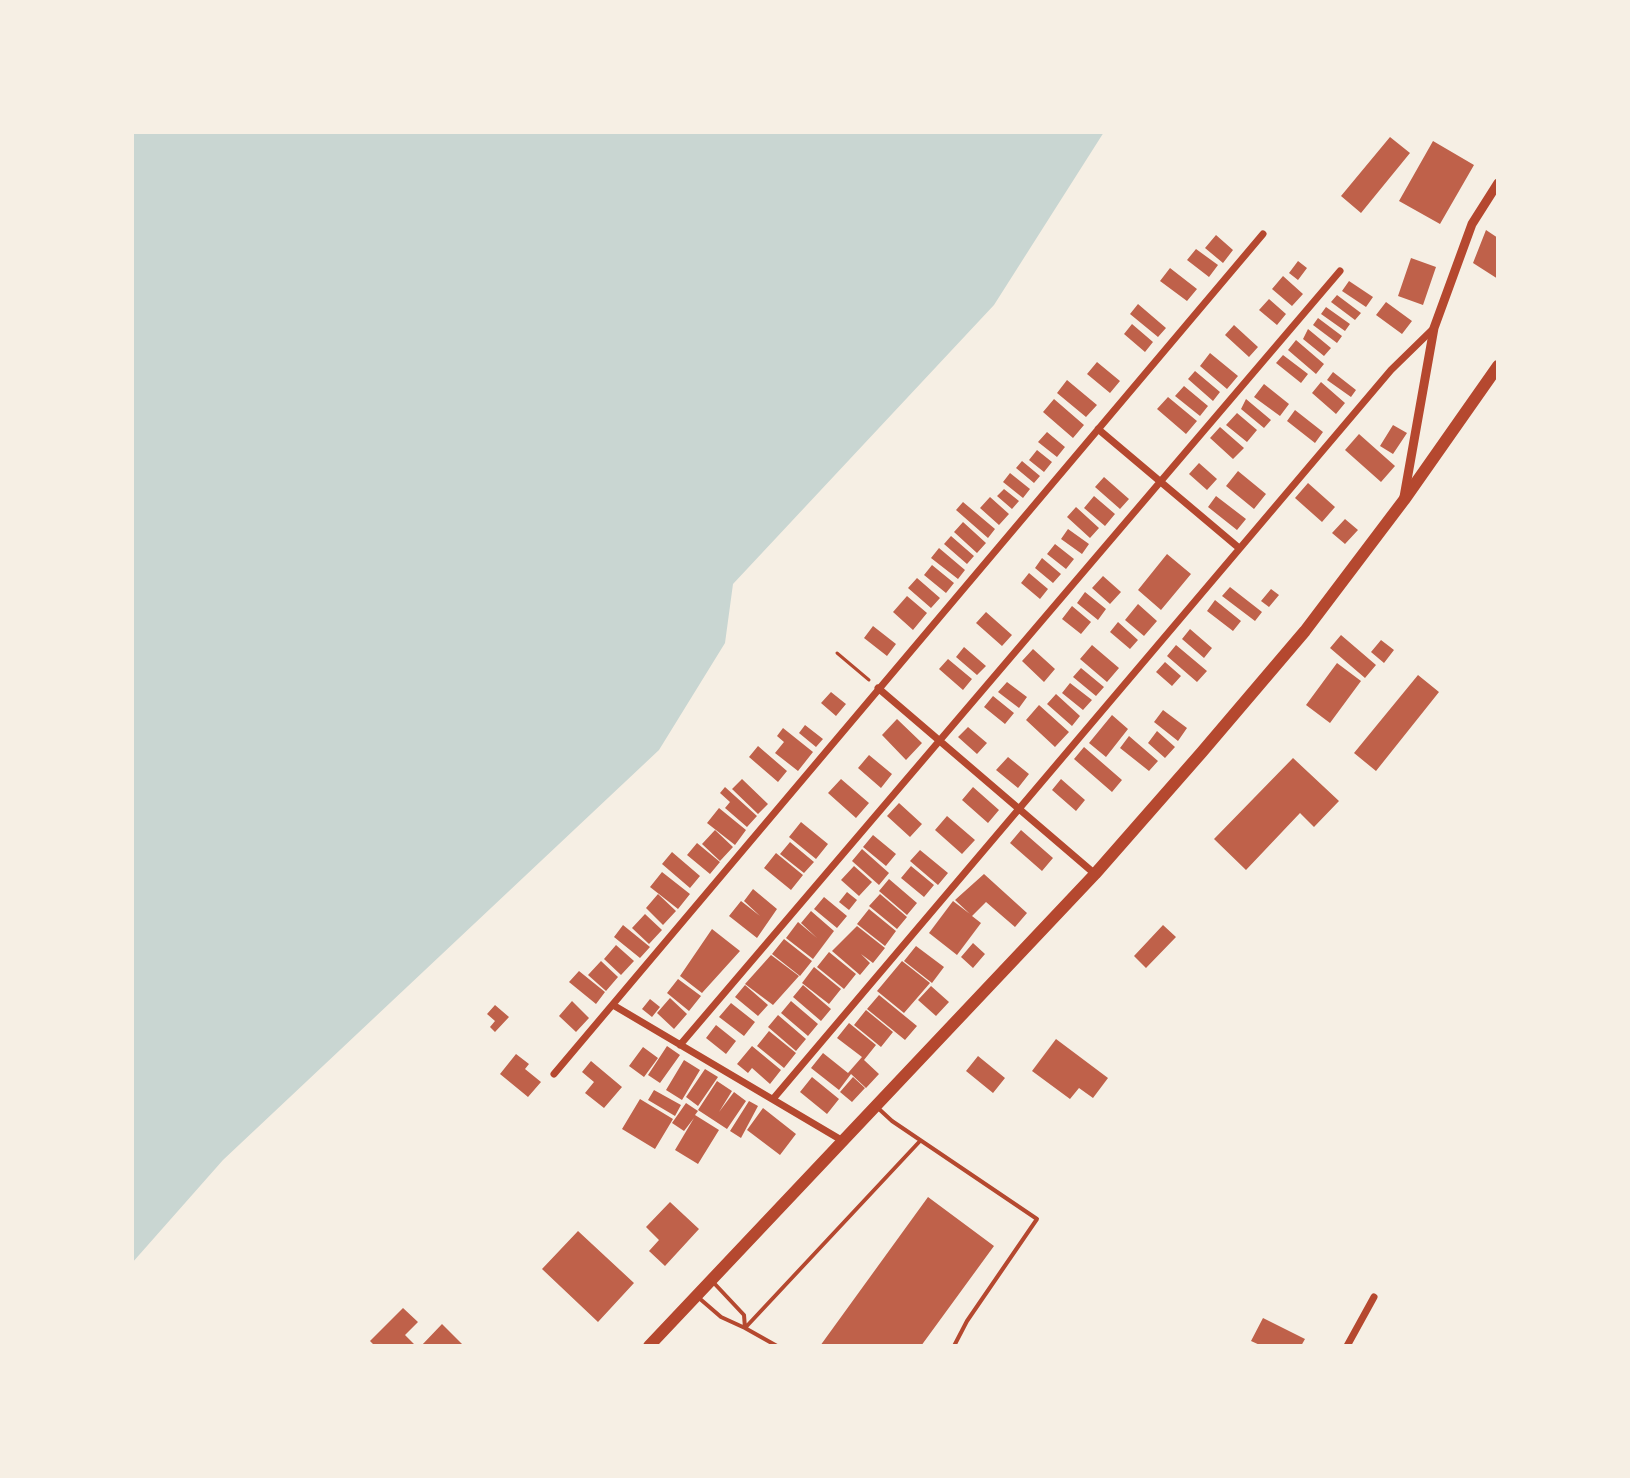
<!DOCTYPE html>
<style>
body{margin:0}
#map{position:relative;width:1630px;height:1478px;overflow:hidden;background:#f6efe4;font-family:Ubuntu,sans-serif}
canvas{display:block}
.frame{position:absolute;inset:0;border:134px solid #f6efe4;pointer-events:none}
</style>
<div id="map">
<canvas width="1630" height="1478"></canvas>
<div class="frame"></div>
</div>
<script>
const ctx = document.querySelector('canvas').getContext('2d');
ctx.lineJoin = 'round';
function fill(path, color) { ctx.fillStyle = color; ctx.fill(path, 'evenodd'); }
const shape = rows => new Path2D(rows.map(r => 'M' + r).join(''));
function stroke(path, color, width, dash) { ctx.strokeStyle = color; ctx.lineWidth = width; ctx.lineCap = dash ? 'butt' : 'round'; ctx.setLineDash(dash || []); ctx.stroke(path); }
fill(shape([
 [132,132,1104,132,994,305,733,584,725,643,659,750,223,1160,132,1263]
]), '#c9d6d2');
fill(shape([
 [1390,137,1410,153,1361,213,1341,196],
 [1433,141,1474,165,1440,224,1399,201],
 [1486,230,1498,238,1498,279,1473,263],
 [1216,235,1233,250,1223,263,1205,248],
 [1196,249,1218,265,1209,277,1187,260],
 [1411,258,1436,267,1423,305,1398,296],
 [1298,261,1307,268,1298,280,1289,273],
 [1170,268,1197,289,1187,301,1160,281],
 [1283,276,1303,294,1292,306,1272,289],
 [1349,281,1373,297,1366,307,1342,291],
 [1337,295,1361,313,1355,320,1331,302],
 [1269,299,1286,314,1277,325,1259,310],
 [1386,302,1412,321,1402,334,1376,315],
 [1138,304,1166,328,1158,337,1130,314],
 [1326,307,1350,324,1345,331,1321,314],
 [1318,318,1342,336,1337,343,1313,325],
 [1132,324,1153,342,1145,352,1124,334],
 [1234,325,1258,347,1249,357,1225,335],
 [1308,329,1331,348,1324,356,1303,339],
 [1296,340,1324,364,1316,374,1288,350],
 [1210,353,1238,376,1227,389,1200,366],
 [1283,355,1308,374,1301,383,1276,363],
 [1097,362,1120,381,1110,393,1087,374],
 [1195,371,1220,392,1213,401,1188,379],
 [1333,372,1356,390,1351,397,1327,380],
 [1067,380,1097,405,1086,417,1057,393],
 [1321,382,1345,403,1336,414,1312,393],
 [1264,384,1289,404,1280,416,1254,397],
 [1184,386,1208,406,1200,416,1175,396],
 [1168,397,1197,421,1186,434,1157,409],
 [1054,399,1084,425,1073,438,1043,412],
 [1246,399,1271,420,1264,428,1241,409],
 [1295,410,1323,432,1315,443,1287,421],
 [1237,413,1257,430,1247,442,1226,425],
 [1393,425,1407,433,1393,454,1380,446],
 [1220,427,1244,448,1233,459,1210,438],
 [1047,432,1065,447,1057,457,1038,442],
 [1359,434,1395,466,1381,482,1345,450],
 [1037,450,1052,462,1044,472,1029,460],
 [1022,461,1040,476,1034,483,1016,468],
 [1199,463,1217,479,1207,490,1189,474],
 [1238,471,1266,494,1254,509,1226,486],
 [1010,473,1030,489,1023,498,1003,482],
 [1104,477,1129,499,1120,509,1095,487],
 [1308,483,1335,507,1322,522,1295,498],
 [1004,489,1019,501,1012,509,997,496],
 [1094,496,1115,514,1105,526,1084,508],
 [1216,496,1246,519,1237,530,1208,507],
 [990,497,1009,514,999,525,980,508],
 [963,502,995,529,988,538,956,510],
 [1076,507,1099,528,1090,538,1067,517],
 [1345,519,1358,530,1345,544,1332,533],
 [963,522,986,543,977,553,954,532],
 [1068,529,1089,544,1082,554,1061,539],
 [951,536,974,556,967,564,944,544],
 [1055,544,1074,559,1066,569,1047,554],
 [939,548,965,570,958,579,931,558],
 [1167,554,1191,574,1161,610,1138,590],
 [1042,558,1061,574,1053,583,1035,568],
 [932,565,954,583,946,593,924,575],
 [1029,573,1048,589,1040,599,1021,583],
 [1103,576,1121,592,1110,604,1092,588],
 [917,578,940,598,931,608,908,588],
 [1230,587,1262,612,1255,621,1222,596],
 [1271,589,1279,595,1269,607,1261,601],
 [1085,592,1106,609,1098,620,1077,603],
 [907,596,927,613,913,630,893,612],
 [1215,600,1241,621,1233,631,1207,611],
 [1138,604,1157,621,1144,636,1125,620],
 [1072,606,1091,622,1081,634,1062,619],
 [986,612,1012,635,1002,646,976,623],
 [1118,622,1138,640,1130,649,1110,632],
 [873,626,896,644,887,656,864,638],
 [1190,629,1212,648,1204,658,1182,639],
 [1341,635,1376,665,1365,678,1330,648],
 [1381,640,1394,650,1384,663,1371,652],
 [1092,645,1119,668,1107,682,1080,659],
 [1176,645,1207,671,1197,682,1167,656],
 [964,647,986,666,977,675,956,657],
 [1033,649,1055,669,1044,682,1022,661],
 [948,659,972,679,963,690,939,669],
 [1165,662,1181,676,1172,686,1156,672],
 [1337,663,1361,681,1330,723,1306,705],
 [1081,668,1104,687,1096,696,1073,677],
 [1418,675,1439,692,1376,771,1354,753],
 [1007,682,1027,697,1019,708,998,692],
 [1070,683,1092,700,1083,710,1062,693],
 [831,692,846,704,836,716,821,703],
 [1056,694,1080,716,1072,726,1047,704],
 [993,696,1014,713,1005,724,984,707],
 [1039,705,1069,732,1055,747,1026,720],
 [1163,710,1187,728,1178,741,1154,722],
 [1112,715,1128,729,1106,757,1089,743],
 [897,719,922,743,906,760,882,735],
 [805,725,823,739,816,747,799,733],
 [968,727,987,743,977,754,958,737],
 [783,728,813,752,798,771,775,753,784,742,777,736],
 [1157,731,1175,747,1165,758,1148,743],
 [1129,736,1158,761,1149,771,1120,748],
 [758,746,787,771,778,782,749,757],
 [1084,747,1122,780,1112,792,1074,759],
 [869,755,892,774,881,788,858,768],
 [1008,757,1029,774,1018,788,996,770],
 [1293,758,1339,801,1314,827,1300,813,1246,870,1214,839],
 [742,779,768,804,758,814,732,789],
 [841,779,869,803,856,818,828,793],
 [1061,779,1085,800,1076,811,1052,790],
 [725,787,757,816,747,827,725,808,730,802,720,793],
 [973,787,999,810,988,823,962,800],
 [899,803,922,824,910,837,887,816],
 [719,808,746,830,735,845,707,823],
 [947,816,975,840,962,854,935,830],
 [801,822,828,844,816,859,789,837],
 [715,830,733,847,720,861,702,844],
 [1021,830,1053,858,1042,871,1010,843],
 [873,835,896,854,886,866,863,847],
 [790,842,814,862,804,873,780,854],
 [697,843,720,862,710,874,687,855],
 [862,849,889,873,879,885,852,861],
 [920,850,948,873,938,885,910,861],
 [672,852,700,876,690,888,662,864],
 [776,853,803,875,791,890,764,868],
 [854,866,872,882,859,896,841,880],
 [911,866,934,885,924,897,901,878],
 [662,872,690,894,678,909,650,887],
 [984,874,1027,913,1015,927,986,902,972,916,981,923,957,955,929,933,953,901,970,914,955,900],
 [889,879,917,903,907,915,879,891],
 [753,889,777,909,757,938,729,916,741,901,760,916,744,901],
 [847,892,857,900,849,910,839,902],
 [658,894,676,911,663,925,646,908],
 [880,894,907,917,897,929,869,906],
 [824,897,847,916,837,928,814,909],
 [869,909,896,931,885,946,857,924],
 [811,911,834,931,813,959,786,938,798,922,817,938,801,923],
 [645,914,662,930,649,944,632,928],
 [623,925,650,947,640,958,614,937],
 [1163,925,1176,937,1146,968,1134,956],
 [857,926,885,948,873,963,861,954,870,963,860,975,832,951],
 [712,929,740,951,702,993,680,976],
 [784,939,812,961,800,976,772,954],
 [973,943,985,954,973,968,961,957],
 [616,945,634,961,621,975,604,959],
 [916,946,944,967,932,983,904,961],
 [829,952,856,974,844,989,817,967],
 [771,955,799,976,773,1005,745,984],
 [601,961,618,977,606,991,588,975],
 [902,961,930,983,904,1013,877,991],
 [814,967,841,989,829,1004,802,983],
 [579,971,605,992,596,1004,569,982],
 [678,979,701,996,689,1011,667,993],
 [745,985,768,1005,758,1016,735,997],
 [803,985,831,1009,821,1021,793,997],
 [931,986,949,1002,936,1016,918,1000],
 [879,995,917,1026,905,1040,867,1009],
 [670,998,687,1014,674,1029,657,1013],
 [650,999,660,1007,652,1017,642,1009],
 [572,1001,589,1018,576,1032,559,1016],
 [791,1001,818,1024,808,1036,781,1013],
 [731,1003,755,1022,744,1036,719,1017],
 [495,1005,509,1017,495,1032,490,1027,495,1021,487,1014],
 [866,1010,893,1032,881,1047,854,1025],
 [778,1015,806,1039,796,1051,768,1027],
 [849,1023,876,1045,864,1060,879,1074,866,1088,851,1074,839,1090,811,1068,823,1053,848,1073,862,1057,837,1038],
 [716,1025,736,1041,726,1054,706,1038],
 [769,1031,796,1053,784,1068,757,1046],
 [1056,1039,1108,1078,1093,1098,1079,1088,1070,1099,1032,1071],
 [667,1046,680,1055,660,1083,648,1075],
 [752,1046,781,1070,770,1084,752,1068,748,1073,737,1064],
 [643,1047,658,1058,644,1077,629,1066],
 [516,1054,529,1064,525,1069,541,1082,528,1097,500,1074],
 [978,1056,1005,1078,993,1093,966,1071],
 [684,1060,700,1070,682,1100,666,1090],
 [591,1061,622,1087,604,1108,585,1093,594,1082,582,1072],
 [705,1069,718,1077,698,1106,686,1097],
 [812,1077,839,1099,827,1114,800,1092],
 [853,1077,865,1088,852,1102,840,1092],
 [717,1081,732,1091,719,1112,734,1092,746,1101,727,1129,698,1110],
 [654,1090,681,1105,675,1116,648,1100],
 [640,1099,673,1119,655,1149,622,1129],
 [749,1101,758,1106,741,1138,730,1131],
 [686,1103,698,1111,695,1115,719,1130,698,1164,675,1150,694,1118,684,1131,672,1123],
 [763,1108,796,1134,780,1155,747,1130],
 [928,1197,994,1246,921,1346,820,1346],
 [670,1202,699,1229,665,1266,649,1251,659,1240,646,1227],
 [578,1231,634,1283,598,1322,542,1269],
 [403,1308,418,1322,405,1335,416,1346,375,1346,370,1341],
 [1263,1318,1305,1339,1301,1346,1262,1346,1251,1341],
 [442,1324,464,1346,421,1346]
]), '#bf614a');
stroke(shape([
 [837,653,869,680]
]), '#b5482f', 3);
stroke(shape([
 [879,1109,892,1121,1037,1219,967,1321,954,1346],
 [699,1298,721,1317,745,1328,744,1315,713,1282],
 [777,1346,745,1328,920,1141]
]), '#b5482f', 4);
stroke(shape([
 [1098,429,1239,548],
 [878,688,1095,874],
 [613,1005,843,1141],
 [680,1045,1340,271],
 [554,1074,1263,234],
 [773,1099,1391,370,1434,328],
 [1347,1346,1374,1297]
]), '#b5482f', 7);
stroke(shape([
 [1404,497,1434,328,1472,224,1498,183]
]), '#b5482f', 9);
stroke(shape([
 [649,1346,1095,874,1202,752,1305,631,1404,500,1498,366]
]), '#b5482f', 12);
</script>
